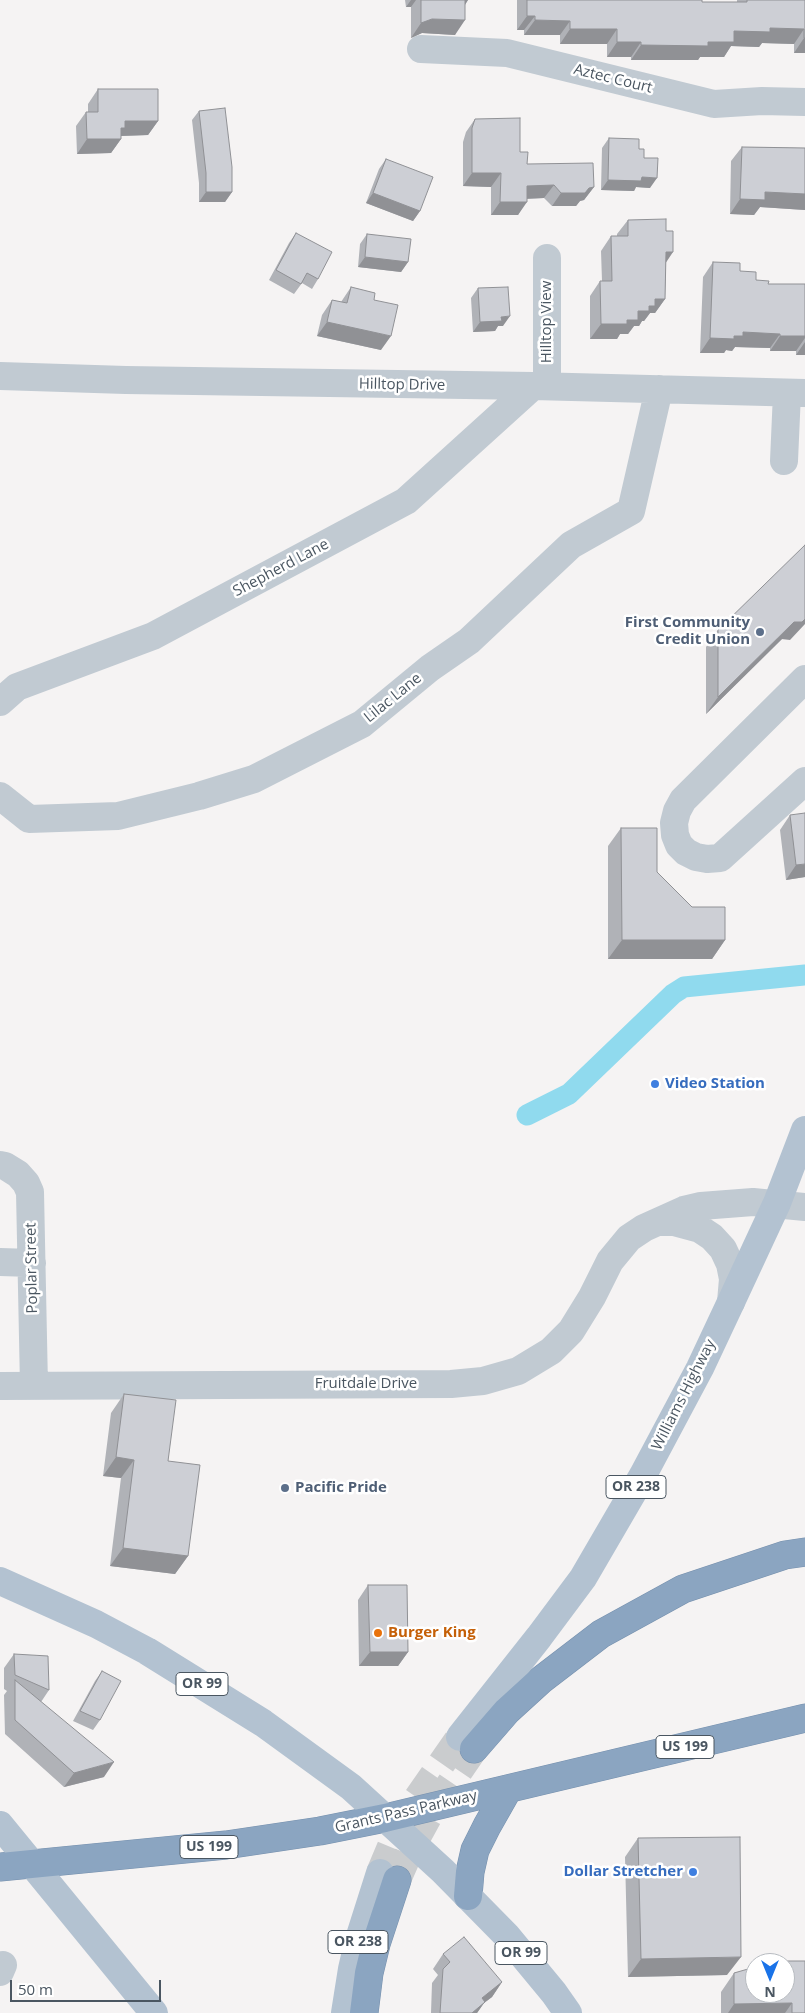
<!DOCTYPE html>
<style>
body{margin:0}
#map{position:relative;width:805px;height:2013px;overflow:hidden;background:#f5f3f3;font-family:"Open Sans",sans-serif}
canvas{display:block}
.north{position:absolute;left:745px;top:1953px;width:50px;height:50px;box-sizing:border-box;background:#fff;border:1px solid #b7bbc0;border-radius:50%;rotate:180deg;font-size:14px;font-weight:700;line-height:20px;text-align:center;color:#4a5661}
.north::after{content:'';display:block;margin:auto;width:18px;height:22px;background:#1a73e8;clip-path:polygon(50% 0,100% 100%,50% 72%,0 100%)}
.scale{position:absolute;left:10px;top:1980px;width:151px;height:22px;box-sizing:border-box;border:2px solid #4a5661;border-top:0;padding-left:6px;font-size:15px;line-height:18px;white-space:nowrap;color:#4a5661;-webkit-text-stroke:4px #fff;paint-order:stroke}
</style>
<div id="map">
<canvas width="805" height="2013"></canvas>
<div class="north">N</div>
<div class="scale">50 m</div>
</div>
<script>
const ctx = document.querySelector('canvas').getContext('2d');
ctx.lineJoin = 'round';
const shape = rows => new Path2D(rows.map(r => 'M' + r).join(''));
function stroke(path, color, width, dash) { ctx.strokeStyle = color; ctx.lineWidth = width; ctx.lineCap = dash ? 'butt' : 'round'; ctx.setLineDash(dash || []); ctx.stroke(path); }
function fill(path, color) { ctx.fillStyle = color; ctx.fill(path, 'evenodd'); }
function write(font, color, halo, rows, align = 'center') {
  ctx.font = font + ' "Open Sans",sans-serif'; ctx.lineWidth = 5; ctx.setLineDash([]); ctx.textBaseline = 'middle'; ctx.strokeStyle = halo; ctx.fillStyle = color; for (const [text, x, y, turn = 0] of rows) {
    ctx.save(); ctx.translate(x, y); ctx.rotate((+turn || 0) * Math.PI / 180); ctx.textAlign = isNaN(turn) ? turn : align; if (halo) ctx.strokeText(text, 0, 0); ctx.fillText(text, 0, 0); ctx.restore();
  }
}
stroke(shape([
 [527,1115,569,1094,673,994,684,987,805,975]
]), '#90daee', 21);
stroke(shape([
 [380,1873,393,1842,412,1806,460,1737]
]), '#caccce', 28, [28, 14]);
stroke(shape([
 [397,1880,410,1850,429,1815,474,1749]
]), '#caccce', 28, [28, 14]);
const highway = shape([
 [474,1749,507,1711,541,1680,601,1634,683,1589,785,1555,805,1552],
 [0,1867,226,1845,320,1831,385,1818,805,1718],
 [468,1896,470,1872,475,1850,487,1826,508,1789],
 [364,2013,369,1973,376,1944,397,1880]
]);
stroke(highway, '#7690ad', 29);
stroke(shape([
 [421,49,507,53,714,104,762,101,805,102],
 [0,376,126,380,533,386,805,393],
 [547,386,547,258],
 [784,461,787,393],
 [805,679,683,800,677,811,674,823,675,835,679,845,686,852,696,857,707,859,720,858,805,781],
 [0,702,17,687,153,636,406,501,533,386],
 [0,796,29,819,118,816,199,796,254,779,362,724,430,668,469,641,571,545,631,511,659,389],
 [0,1165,5,1166,18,1174,26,1183,30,1192,34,1386],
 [660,1222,674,1222,700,1229,712,1237,723,1249,730,1264,733,1279,731,1302],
 [0,1262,32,1263],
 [0,1386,451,1384,483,1381,518,1371,551,1351,571,1331,592,1297,610,1261,629,1238,644,1228,684,1210,701,1206,753,1202,805,1207],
 [0,1972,3,1965]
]), '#c1cad2', 28);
stroke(shape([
 [0,1581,96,1624,147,1651,263,1723,351,1787,443,1871,506,1935,554,1993,568,2013],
 [460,1737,539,1637,583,1578,643,1475,700,1368,731,1302,777,1203,805,1130],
 [0,1825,154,2013],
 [345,2013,352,1969,359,1939,380,1873]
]), '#b3c2d1', 28);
stroke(highway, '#8ba5c1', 28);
fill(shape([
 [405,0,468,0,465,5,455,35,422,33,411,38,411,7,406,7],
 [517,0,702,0,702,2,737,2,737,0,805,0,805,53,794,53,794,44,762,43,759,47,731,46,724,57,700,57,698,60,631,60,631,57,607,57,607,44,560,44,560,35,524,35,524,30,517,30],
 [98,89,158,121,148,135,121,136,121,139,111,153,77,154,76,126,86,112,88,112,88,104],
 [199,111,232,192,225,202,199,202,199,183,192,120],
 [475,119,520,152,527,164,594,187,584,200,580,201,576,206,552,206,544,198,527,199,518,215,491,215,491,187,463,186,463,142,466,132],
 [609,138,639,149,644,158,650,188,636,187,634,191,601,190,602,148],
 [742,147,805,148,805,210,760,207,754,215,730,214,731,161],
 [386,159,420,211,413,221,366,203,379,169],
 [628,220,666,262,665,299,655,313,650,313,644,321,642,321,639,326,634,326,628,334,620,334,617,339,590,339,590,296,600,281,602,281,601,251,611,236,617,236,617,234],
 [296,233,318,279,312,289,302,283,294,294,269,280,289,243],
 [367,234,408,262,401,272,358,267,360,244],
 [713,262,740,271,756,280,768,284,805,284,805,355,796,355,796,351,770,351,770,348,735,347,732,351,726,350,724,353,700,353,703,277],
 [351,287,374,300,381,350,317,336,322,315,332,300,341,302],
 [478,288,503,326,498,326,495,331,473,332,471,298],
 [718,630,790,640,782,639,706,714,706,647],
 [790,815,805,877,786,880,780,830],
 [621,828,657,872,725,940,712,959,608,959,608,846],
 [124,1394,168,1461,188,1556,175,1574,110,1566,121,1478,103,1476,111,1413],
 [368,1585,408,1652,398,1666,359,1666,358,1600],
 [14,1654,49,1690,41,1702,104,1777,64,1787,5,1734,4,1695,7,1691,4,1689,4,1668],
 [102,1671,100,1720,93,1730,73,1721,95,1681],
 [638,1838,727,1975,628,1977,625,1857],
 [443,1954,502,1982,492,1997,484,2003,477,2013,431,2013,432,1983,438,1975,433,1969],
 [805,1961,805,2013,721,2013,721,1992,734,1973]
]), '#b0b2b7');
fill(shape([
 [411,0,416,0,411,7,406,7],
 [463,0,468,0,460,12],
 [527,16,535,16,524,30,517,30],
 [432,19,465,20,455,35,422,33,411,38,421,23],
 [535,20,570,21,560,35,524,35],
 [770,28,804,29,794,44,762,43,759,47,731,46,724,57,700,57,698,60,631,60,641,45,708,42,734,31],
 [570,29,617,29,607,44,560,44],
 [804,38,805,38,805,53,794,53],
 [617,42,641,42,631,57,607,57],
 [125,121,158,121,148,135,120,136,121,139,111,153,77,154,87,139],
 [472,173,501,173,491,187,463,186],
 [642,177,657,178,650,188,636,187,634,191,601,190,608,180],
 [554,185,544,198,518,199,527,186],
 [594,187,584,200,580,201,576,206,552,206,561,193],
 [206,192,232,192,225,202,199,202],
 [765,192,805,194,805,210,760,207,754,215,730,214,740,199],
 [373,193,420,211,413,221,366,203],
 [500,202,527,202,518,215,491,215],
 [666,252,673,252,663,267],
 [365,257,408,262,401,272,358,267],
 [655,299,665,299,655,313,650,313,644,321,642,321,639,326,634,326,628,334,620,334,617,339,590,339,601,324,627,320],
 [510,316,503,326,498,326,495,331,473,332,480,322,501,317],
 [327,322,391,336,381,350,317,336],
 [743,332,780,334,770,348,735,347,732,351,726,350,724,353,700,353,710,338,734,336],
 [780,336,805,336,805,338,796,351,770,351],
 [805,342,805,355,796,355],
 [805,619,805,624,790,640,782,639,706,714,718,697,794,622],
 [805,864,805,877,786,880,796,865],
 [622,940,725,940,712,959,608,959],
 [116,1457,134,1460,121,1478,103,1476],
 [123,1548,188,1556,175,1574,110,1566],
 [370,1652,408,1652,398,1666,359,1666],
 [114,1762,104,1777,64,1787,74,1773],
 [741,1957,727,1975,628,1977,641,1959],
 [502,1982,492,1997,484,2003,477,2013,472,2013,482,1998],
 [792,2003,785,2013,728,2013,734,2004]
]), '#909195');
const building = shape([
 [421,0,465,0,465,20,432,19,421,23,421,0],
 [527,0,702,0,702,2,747,2,747,0,805,0,805,38,804,38,804,29,770,28,770,32,734,31,734,42,708,42,708,46,641,45,641,42,617,42,617,29,570,29,570,21,535,20,535,16,527,16,527,0],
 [98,89,158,89,158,121,125,121,125,128,121,128,121,139,87,139,86,112,98,112,98,89],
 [225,108,232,167,232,192,206,192,206,173,199,111,225,108],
 [520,118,520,152,528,152,527,164,593,163,594,187,589,188,585,193,561,193,554,185,527,186,527,202,500,202,501,173,472,173,472,128,475,119,520,118],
 [609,138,639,139,639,149,644,149,644,158,658,158,657,178,642,177,641,181,608,180,609,138],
 [742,147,805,148,805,194,765,192,765,200,740,199,742,147],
 [386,159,433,177,420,211,373,193,386,159],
 [666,219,666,231,673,231,673,252,666,252,665,299,655,299,655,306,649,306,649,311,638,311,638,320,627,320,627,324,601,324,600,281,612,281,611,236,628,236,628,220,666,219],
 [296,233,332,252,318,279,307,273,301,284,276,270,296,233],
 [367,234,411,239,408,262,365,257,367,234],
 [713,262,740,263,740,271,756,272,756,280,769,281,768,284,805,284,805,336,780,336,780,334,743,332,743,336,734,336,734,339,710,338,713,262],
 [351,287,375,293,374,300,398,305,391,336,327,322,332,300,347,303,351,287],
 [508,287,510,316,501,317,502,321,480,322,478,288,508,287],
 [805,545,805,619,802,622,794,622,718,697,718,630,805,545],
 [805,813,805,864,796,865,790,815,805,813],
 [621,828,657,828,657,872,692,907,725,907,725,940,622,940,621,828],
 [124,1394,176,1400,168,1461,200,1465,188,1556,123,1548,134,1460,116,1457,124,1394],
 [368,1585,407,1585,408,1652,370,1652,368,1585],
 [14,1654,48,1656,49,1690,15,1675,14,1654],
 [102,1671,121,1681,100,1720,80,1711,102,1671],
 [15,1680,114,1762,74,1773,15,1720,15,1680],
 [740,1837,741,1957,641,1959,638,1838,740,1837],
 [464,1937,502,1982,482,1998,485,2002,472,2013,440,2013,443,1969,450,1962,443,1954,464,1937],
 [778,1961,805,1961,805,2013,792,2013,792,2003,734,2004,734,1973,755,1967,755,1993,785,1993,785,1963,770,1963,778,1961]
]);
fill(building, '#cdcfd5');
stroke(building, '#909195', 1);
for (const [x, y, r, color] of [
 [760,632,5,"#5c6f8a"],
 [655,1084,5,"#3f7fe0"],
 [285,1488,5,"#5c6f8a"],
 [378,1633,5,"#e8710a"],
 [693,1872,5,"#3f7fe0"]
]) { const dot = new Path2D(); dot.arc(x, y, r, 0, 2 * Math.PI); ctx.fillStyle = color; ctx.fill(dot); stroke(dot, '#fff', 2); }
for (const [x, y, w] of [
 [636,1487,60],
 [202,1684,52],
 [685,1747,58],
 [209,1847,58],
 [358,1942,60],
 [521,1953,52]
]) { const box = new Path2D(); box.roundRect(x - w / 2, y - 11.5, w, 23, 4); ctx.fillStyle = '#fff'; ctx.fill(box); stroke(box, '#4a5661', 1); }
write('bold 14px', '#4a5661', null, [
 ["OR 238",636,1487],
 ["OR 99",202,1684],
 ["US 199",685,1747],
 ["US 199",209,1847],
 ["OR 238",358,1942],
 ["OR 99",521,1953]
]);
write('15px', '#4a5661', '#fff', [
 ["Aztec Court",613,79,14],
 ["Hilltop View",547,322,-90],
 ["Hilltop Drive",402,385,1],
 ["Shepherd Lane",281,568,-28],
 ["Lilac Lane",393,698,-39],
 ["Poplar Street",32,1268,-91],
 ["Fruitdale Drive",366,1384],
 ["Williams Highway",684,1395,-63],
 ["Grants Pass Parkway",406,1812,-13]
]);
write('bold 15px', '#4e5e75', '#fff', [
 ["First Community",750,623],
 ["Credit Union",750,640],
 ["Pacific Pride",295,1488,"left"]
], 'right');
write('bold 15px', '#366cbe', '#fff', [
 ["Video Station",665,1084],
 ["Dollar Stretcher",683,1872,"right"]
], 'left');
write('bold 15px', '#c56008', '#fff', [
 ["Burger King",388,1633]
], 'left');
</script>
